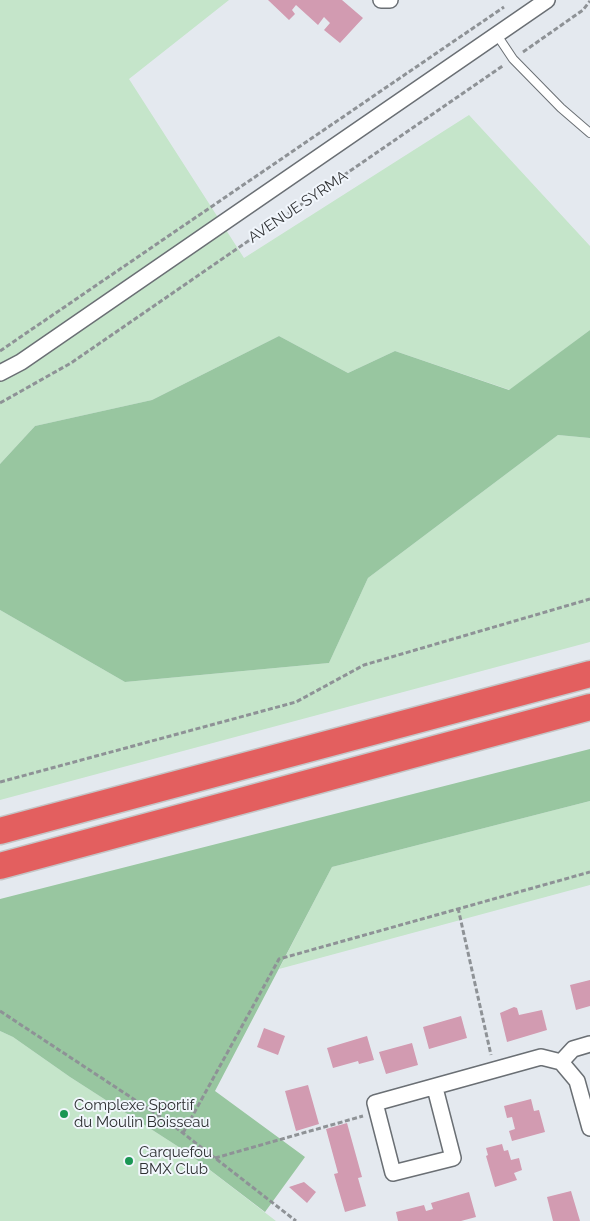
<!DOCTYPE html>
<style>
body{margin:0}
canvas{display:block;background:#e4e9ef}
</style>
<canvas width="590" height="1221"></canvas>
<script>
const ctx = document.querySelector('canvas').getContext('2d');
ctx.lineJoin = 'round';
function fill(path, color) { ctx.fillStyle = color; ctx.fill(path, 'evenodd'); }
const shape = rows => new Path2D(rows.map(r => 'M' + r).join(''));
function stroke(path, color, width, dash) { ctx.strokeStyle = color; ctx.lineWidth = width; ctx.lineCap = dash ? 'butt' : 'round'; ctx.setLineDash(dash || []); ctx.stroke(path); }
function write(font, color, halo, rows, align = 'center') {
  ctx.font = font + ' Raleway,sans-serif'; ctx.lineWidth = 4; ctx.setLineDash([]); ctx.textBaseline = 'middle'; ctx.strokeStyle = halo; ctx.fillStyle = color; for (const [text, x, y, turn = 0] of rows) {
    ctx.save(); ctx.translate(x, y); ctx.rotate((+turn || 0) * Math.PI / 180); ctx.textAlign = isNaN(turn) ? turn : align; if (halo) ctx.strokeText(text, 0, 0); ctx.fillText(text, 0, 0); ctx.restore();
  }
}
fill(shape([
 [0,0,229,0,129,79,244,258,469,115,590,246,590,330,510,390,395,351,348,373,279,336,152,400,35,426,0,464],
 [558,435,590,438,590,642,0,800,0,610,125,682,329,663,368,578],
 [590,801,590,885,279,969,332,867],
 [0,1031,13,1037,70,1077,185,1151,276,1221,0,1221]
]), '#c5e5ca');
fill(shape([
 [590,330,590,438,558,435,368,578,329,663,125,682,0,610,0,464,35,426,152,400,279,336,348,373,395,351,509,390],
 [590,749,590,801,332,867,215,1091,305,1157,265,1212,185,1151,70,1077,13,1037,0,1031,0,899]
]), '#98c6a0');
fill(shape([
 [268,0,342,0,363,18,340,43,324,30,330,23,324,17,318,25,296,5,292,10,295,14,289,20],
 [590,980,590,1006,576,1010,570,985],
 [514,1007,517,1008,519,1015,542,1010,547,1030,507,1042,500,1013],
 [461,1016,467,1038,429,1049,423,1027],
 [264,1028,285,1036,278,1055,257,1047],
 [367,1036,374,1060,359,1064,358,1061,333,1068,327,1048],
 [412,1043,418,1065,386,1074,379,1052],
 [308,1085,319,1124,296,1131,285,1091],
 [531,1099,534,1111,539,1110,545,1132,512,1141,509,1131,515,1129,512,1117,507,1118,504,1106],
 [347,1123,362,1177,358,1178,366,1206,345,1212,334,1174,338,1173,326,1129],
 [502,1144,504,1151,508,1150,511,1160,519,1158,522,1170,514,1173,517,1180,495,1187,486,1156,488,1155,486,1148],
 [304,1182,316,1192,307,1203,289,1187],
 [571,1191,580,1221,553,1221,547,1197],
 [469,1192,476,1217,461,1221,398,1221,396,1212,424,1205,426,1211,433,1209,431,1203]
]), '#d29bb1');
const service = shape([
 [497,35,513,59,561,108,590,133]
]);
const minor = shape([
 [381,0,390,0],
 [0,373,21,362,547,0],
 [561,1062,577,1081,590,1128],
 [561,1062,573,1049,590,1044],
 [435,1088,453,1158,393,1173,375,1103,541,1057,561,1062]
]);
const motorway = shape([
 [0,831,590,674],
 [0,866,590,707]
]);
stroke(service, '#6a6f74', 10);
stroke(minor, '#6a6f74', 18);
stroke(motorway, '#c4c5c6', 29);
stroke(shape([
 [523,52,583,10,590,1],
 [0,351,504,7],
 [0,403,71,363,504,65],
 [0,782,296,702,364,665,590,599],
 [458,908,491,1055],
 [0,1011,170,1123,296,1221],
 [183,1133,279,959,590,872],
 [215,1158,363,1116]
]), '#8e9296', 3, [5, 2.5]);
stroke(service, '#fff', 8);
stroke(minor, '#fff', 15);
stroke(motorway, '#e35f5f', 26);
for (const [x, y, r, color] of [
 [64,1114,5,"#1a9754"],
 [129,1161,5,"#1a9754"]
]) { const dot = new Path2D(); dot.arc(x, y, r, 0, 2 * Math.PI); ctx.fillStyle = color; ctx.fill(dot); stroke(dot, '#f1f6fc', 2); }
write('15px', '#2e3032', '#f1f6fc', [
 ["AVENUE SYRMA",298,207,-34]
]);
write('15px', '#2e3032', '#f1f6fc', [
 ["Complexe Sportif",74,1105],
 ["du Moulin Boisseau",74,1122],
 ["Carquefou",139,1152],
 ["BMX Club",139,1169]
], 'left');
</script>
